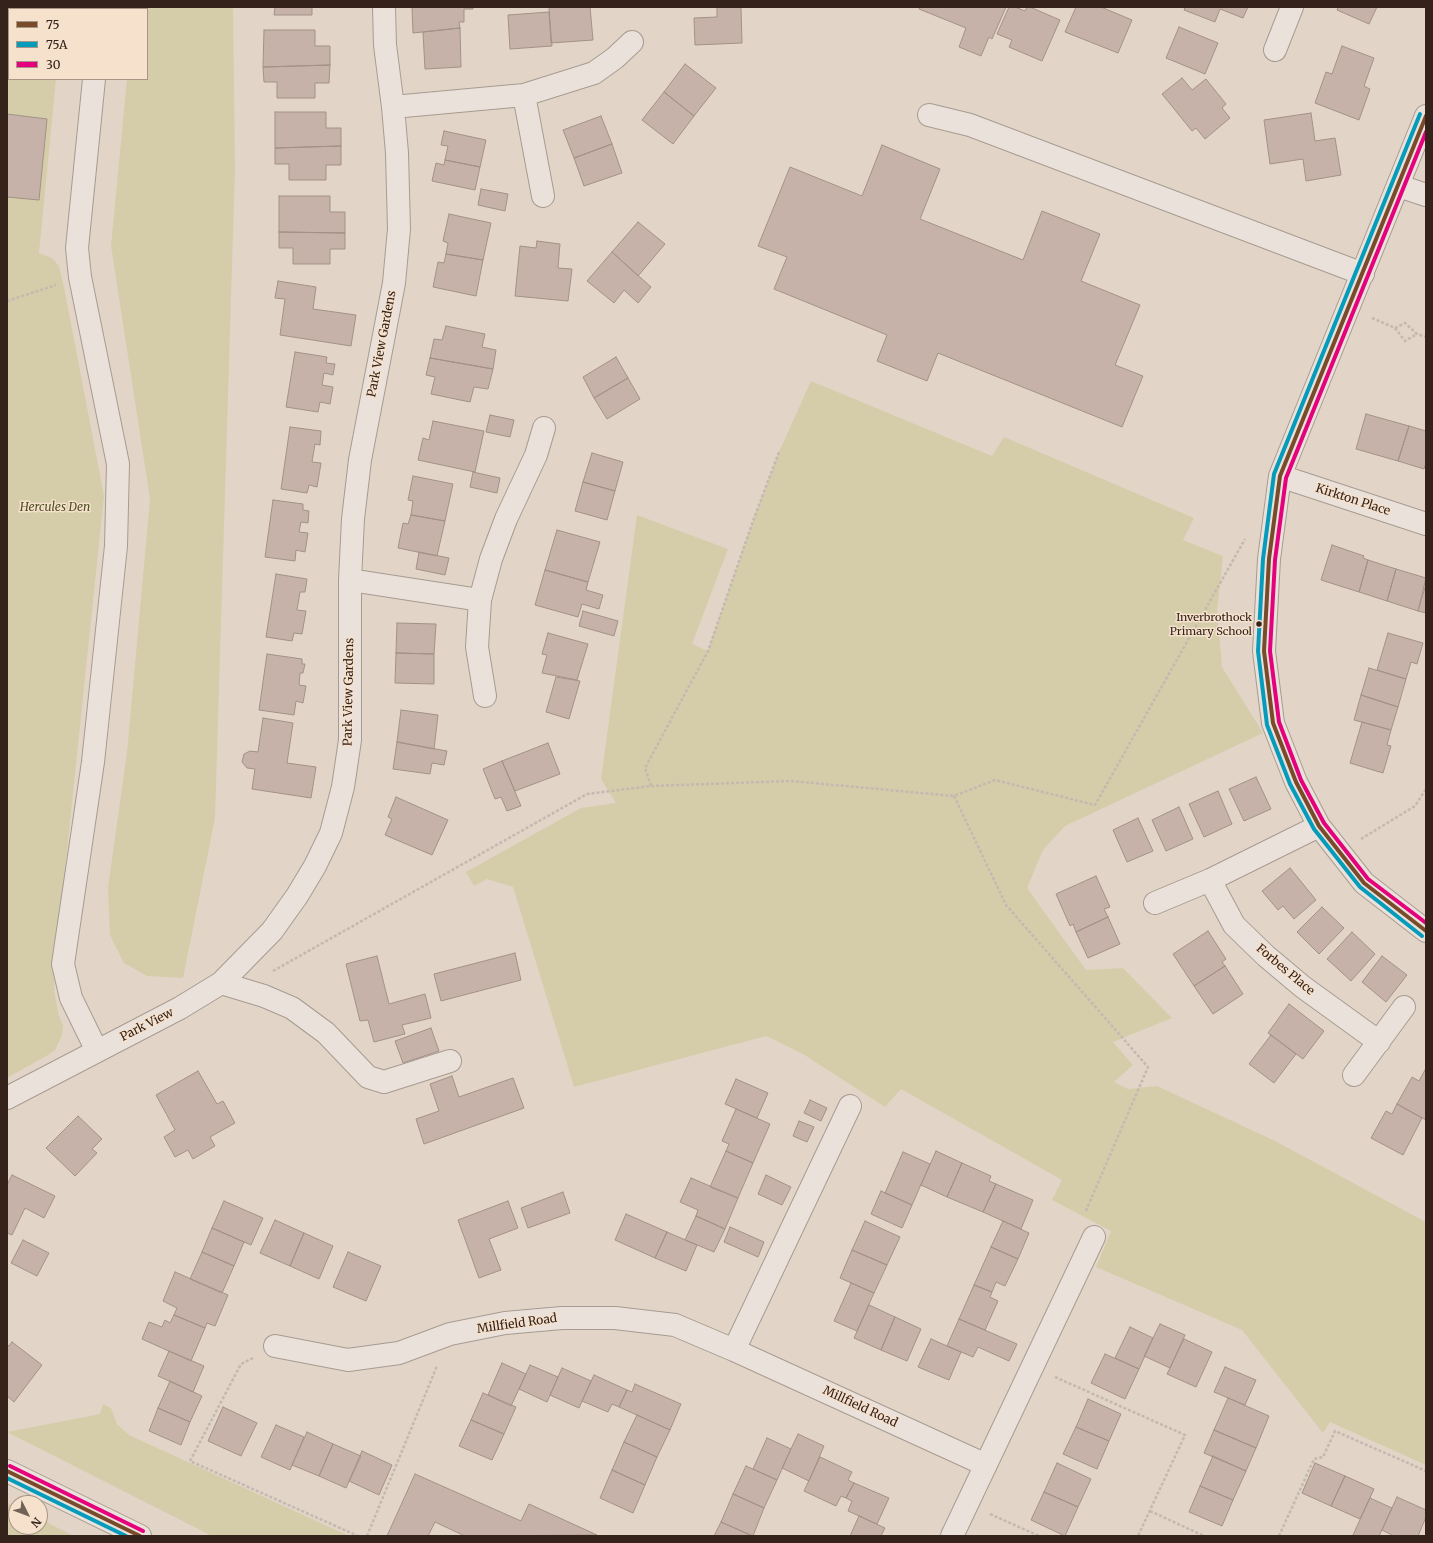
<!DOCTYPE html>
<style>
body{margin:0}
#map{position:relative;width:1433px;height:1543px;overflow:hidden;background:#e2d5c7;font-family:Merriweather,serif}
canvas{display:block}
.frame{position:absolute;inset:0;border:8px solid #34221b;pointer-events:none}
.legend{position:absolute;left:8px;top:8px;width:140px;height:72px;box-sizing:border-box;background:#f5e1cc;border:1px solid #a89585;margin:0;padding:5px 7px;list-style:none;font-size:12px;color:#34221b}
.legend li{display:flex;align-items:center;gap:8px;height:20px}
.legend b{width:20px;border:1px solid #a89585}
.north{position:absolute;left:8px;top:1495px;width:40px;height:40px;box-sizing:border-box;background:#f5e1cc;border:1px solid #a89585;border-radius:50%;rotate:132deg;font-size:11px;font-weight:700;line-height:16px;text-align:center;color:#34221b}
.north::after{content:'';display:block;margin:auto;width:14px;height:18px;background:#716157;clip-path:polygon(50% 0,100% 100%,50% 72%,0 100%)}
</style>
<div id="map">
<canvas width="1433" height="1543"></canvas>
<div class="frame"></div>
<ul class="legend">
<li><b style="height:5px;background:#7a4b2a"></b>75</li>
<li><b style="height:5px;background:#059cbc"></b>75A</li>
<li><b style="height:5px;background:#e5007d"></b>30</li>
</ul>
<div class="north">N</div>
</div>
<script>
const ctx = document.querySelector('canvas').getContext('2d');
ctx.lineJoin = 'round';
function fill(path, color) { ctx.fillStyle = color; ctx.fill(path, 'evenodd'); }
const shape = rows => new Path2D(rows.map(r => 'M' + r).join(''));
function stroke(path, color, width, dash) { ctx.strokeStyle = color; ctx.lineWidth = width; ctx.lineCap = dash ? 'butt' : 'round'; ctx.setLineDash(dash || []); ctx.stroke(path); }
function write(font, color, halo, rows, align = 'center') {
  ctx.font = font + ' Merriweather,serif'; ctx.lineWidth = 3; ctx.setLineDash([]); ctx.textBaseline = 'middle'; ctx.strokeStyle = halo; ctx.fillStyle = color; for (const [text, x, y, turn = 0] of rows) {
    ctx.save(); ctx.translate(x, y); ctx.rotate((+turn || 0) * Math.PI / 180); ctx.textAlign = isNaN(turn) ? turn : align; if (halo) ctx.strokeText(text, 0, 0); ctx.fillText(text, 0, 0); ctx.restore();
  }
}
fill(shape([
 [87,7,233,7,235,169,215,818,183,978,147,976,124,963,110,935,108,888,127,752,150,499,111,246,127,79,147,79,147,9,96,9],
 [7,33,9,33,9,79,56,79,39,253,52,258,59,266,64,287,104,496,56,956,54,991,59,1016,63,1025,62,1035,55,1050,48,1055,7,1078],
 [811,381,992,456,1004,437,1194,518,1183,540,1223,556,1217,611,1222,667,1263,733,1065,826,1043,850,1027,888,1086,970,1123,968,1172,1018,1113,1042,1133,1065,1114,1082,1128,1089,1157,1086,1273,1140,1426,1222,1426,1465,1330,1422,1323,1433,1242,1330,1096,1267,1111,1231,1052,1200,1062,1180,901,1089,885,1107,803,1054,766,1036,574,1087,513,887,487,879,474,886,466,872,581,808,616,803,601,779,637,515,728,549,692,644,708,651,753,521,779,452],
 [103,1404,111,1408,117,1424,129,1435,349,1536,212,1536,7,1432,100,1414],
 [7,1503,16,1507,16,1527,40,1527,40,1519,74,1536,7,1536]
]), '#d5cda9');
const building = shape([
 [275,7,312,7,312,15,274,15,275,7],
 [412,7,473,7,473,9,464,9,464,22,459,22,460,28,413,33,412,7],
 [549,7,590,7,593,40,551,43,549,7],
 [717,7,741,7,742,43,695,45,694,18,717,17,717,7],
 [920,7,1006,7,992,39,989,37,981,56,959,47,966,28,919,9,920,7],
 [1009,7,1015,7,1025,11,1027,7,1030,7,1060,20,1042,61,1009,47,1012,40,997,34,1009,7],
 [1076,7,1101,7,1132,20,1118,53,1065,32,1076,7],
 [1185,7,1248,7,1243,18,1220,9,1215,22,1184,10,1185,7],
 [1338,7,1377,7,1369,24,1337,10,1338,7],
 [549,12,552,46,510,49,508,15,549,12],
 [1179,27,1218,43,1205,74,1166,58,1179,27],
 [460,28,461,67,425,69,423,32,460,28],
 [264,30,315,30,315,46,330,46,330,65,263,67,264,30],
 [1342,46,1374,58,1364,86,1370,89,1359,120,1315,103,1326,72,1332,74,1342,46],
 [685,64,716,88,694,116,664,92,685,64],
 [330,65,329,83,315,83,315,98,277,98,277,82,264,82,263,67,330,65],
 [1182,78,1192,90,1206,79,1226,104,1222,108,1230,118,1205,139,1196,128,1192,131,1162,94,1182,78],
 [664,92,694,116,673,144,642,120,664,92],
 [275,112,326,112,326,128,341,128,341,146,275,148,275,112],
 [1311,113,1315,141,1335,138,1341,175,1306,181,1303,159,1270,164,1264,120,1311,113],
 [7,114,47,119,39,200,7,197,7,114],
 [601,116,612,144,574,158,563,130,601,116],
 [444,131,486,140,480,167,445,160,448,146,441,145,444,131],
 [612,144,622,173,584,186,574,158,612,144],
 [882,145,940,169,920,219,1023,260,1042,211,1100,234,1081,281,1140,305,1115,365,1143,376,1122,427,938,353,927,381,877,361,887,335,774,289,787,257,758,246,790,167,862,196,882,145],
 [341,146,341,165,326,165,326,180,289,180,289,164,275,164,275,148,341,146],
 [445,160,480,167,475,190,432,181,436,163,444,165,445,160],
 [481,189,508,194,505,211,478,205,481,189],
 [279,196,330,196,330,212,345,212,345,233,279,232,279,196],
 [449,214,491,223,483,260,446,254,448,243,443,241,449,214],
 [638,222,665,244,638,276,612,252,638,222],
 [279,232,345,233,345,249,330,249,330,264,293,264,293,248,279,248,279,232],
 [537,241,560,244,558,268,572,269,568,301,515,296,520,246,536,248,537,241],
 [612,252,651,287,638,303,624,290,614,303,587,281,612,252],
 [446,254,483,260,476,296,433,287,438,262,444,263,446,254],
 [278,281,316,287,313,309,356,315,351,346,280,335,285,299,275,298,278,281],
 [446,326,485,334,482,347,496,350,493,369,430,358,434,339,442,340,446,326],
 [295,352,327,357,326,363,335,364,333,375,324,373,322,385,333,387,330,404,320,402,318,412,286,407,295,352],
 [616,357,628,378,594,398,583,377,616,357],
 [430,358,493,369,488,389,474,387,470,402,431,394,435,377,426,375,430,358],
 [628,378,640,399,607,419,594,398,628,378],
 [1366,414,1409,426,1398,461,1356,449,1366,414],
 [490,415,514,420,510,437,486,432,490,415],
 [433,421,484,431,475,472,418,460,423,438,429,440,433,421],
 [1409,426,1426,431,1426,463,1424,469,1398,461,1409,426],
 [290,427,321,431,320,445,315,444,312,462,321,463,317,487,309,485,307,493,281,489,290,427],
 [592,453,623,462,615,491,583,482,592,453],
 [473,472,500,478,497,493,470,487,473,472],
 [413,476,453,484,445,521,411,515,413,501,408,500,413,476],
 [583,482,615,491,607,520,575,511,583,482],
 [273,500,303,504,303,510,309,511,308,523,301,522,299,532,308,533,305,552,296,550,295,561,265,557,273,500],
 [411,515,445,521,437,556,398,548,403,523,408,524,411,515],
 [557,530,600,542,588,582,545,570,557,530],
 [1332,545,1364,556,1363,558,1368,560,1359,592,1321,580,1332,545],
 [419,552,449,558,445,575,416,569,419,552],
 [1368,560,1396,569,1387,601,1359,592,1368,560],
 [1396,569,1426,578,1418,611,1387,601,1396,569],
 [545,570,588,582,586,590,603,595,599,609,582,604,578,617,535,605,545,570],
 [276,574,307,579,305,592,300,592,297,610,306,611,302,634,294,633,292,641,266,637,276,574],
 [1426,584,1426,613,1418,611,1426,584],
 [583,611,618,621,614,636,579,626,583,611],
 [397,623,436,624,434,654,396,653,397,623],
 [548,633,588,644,577,680,542,673,547,655,542,654,548,633],
 [1388,633,1423,643,1417,664,1411,662,1406,679,1377,670,1388,633],
 [396,653,434,654,434,684,395,683,396,653],
 [267,654,302,659,302,664,305,664,303,673,300,673,299,685,306,686,303,703,296,701,294,715,259,710,267,654],
 [1369,668,1406,679,1398,707,1361,695,1369,668],
 [556,677,580,681,569,719,546,712,556,677],
 [1361,695,1398,707,1391,730,1354,720,1361,695],
 [401,710,438,715,434,749,397,742,401,710],
 [263,718,293,723,287,763,316,767,311,798,252,789,255,769,247,768,242,762,244,754,250,751,258,752,263,718],
 [1362,722,1391,730,1387,745,1391,746,1383,773,1350,763,1362,722],
 [397,742,447,751,444,765,432,763,430,774,393,769,397,742],
 [548,743,560,774,515,791,502,761,548,743],
 [502,761,521,806,507,811,501,797,495,799,483,769,502,761],
 [1256,777,1271,809,1244,821,1229,789,1256,777],
 [1218,791,1232,824,1204,837,1189,804,1218,791],
 [396,797,448,820,432,855,385,835,392,819,388,817,396,797],
 [1179,807,1193,839,1166,851,1152,820,1179,807],
 [1138,818,1153,851,1127,862,1113,830,1138,818],
 [1290,868,1316,900,1294,919,1283,906,1278,910,1262,891,1290,868],
 [1096,876,1110,907,1104,909,1108,917,1076,932,1073,924,1070,926,1056,894,1096,876],
 [1322,907,1344,928,1319,954,1297,932,1322,907],
 [1108,917,1120,944,1088,958,1076,932,1108,917],
 [1208,931,1226,959,1222,962,1225,966,1194,986,1173,954,1208,931],
 [1352,932,1375,954,1351,981,1327,959,1352,932],
 [515,953,521,980,441,1001,434,974,515,953],
 [377,956,389,1004,425,994,431,1018,402,1025,405,1034,374,1042,368,1020,360,1021,346,964,377,956],
 [1382,956,1407,975,1386,1002,1362,982,1382,956],
 [1225,966,1243,994,1213,1014,1194,986,1225,966],
 [1289,1004,1324,1031,1303,1059,1268,1033,1289,1004],
 [431,1028,439,1051,403,1063,395,1041,431,1028],
 [1271,1035,1296,1054,1274,1083,1249,1064,1271,1035],
 [1425,1070,1426,1070,1426,1120,1397,1104,1412,1077,1419,1081,1425,1070],
 [198,1071,217,1104,223,1101,235,1123,210,1137,215,1146,193,1159,188,1150,175,1157,164,1137,175,1130,156,1095,198,1071],
 [452,1076,459,1097,513,1078,524,1108,424,1144,416,1119,439,1111,430,1084,452,1076],
 [736,1079,768,1093,757,1118,725,1104,736,1079],
 [810,1100,827,1108,821,1121,804,1113,810,1100],
 [1397,1104,1422,1118,1403,1155,1371,1138,1386,1111,1392,1114,1397,1104],
 [736,1109,770,1124,753,1163,726,1151,729,1144,722,1141,736,1109],
 [78,1116,102,1139,92,1149,97,1153,75,1176,46,1148,78,1116],
 [799,1121,814,1127,807,1142,793,1136,799,1121],
 [726,1151,753,1163,738,1198,710,1187,726,1151],
 [936,1151,962,1163,947,1197,921,1185,936,1151],
 [903,1152,930,1164,912,1205,885,1193,903,1152],
 [962,1163,991,1176,989,1181,996,1184,983,1212,947,1197,962,1163],
 [12,1175,55,1196,44,1218,25,1208,12,1235,7,1233,7,1185,12,1175],
 [766,1175,791,1187,782,1205,758,1194,766,1175],
 [691,1178,738,1198,725,1229,696,1216,698,1210,680,1202,691,1178],
 [996,1184,1033,1200,1021,1229,983,1212,996,1184],
 [881,1191,912,1205,902,1228,871,1214,881,1191],
 [563,1192,570,1213,528,1228,521,1208,563,1192],
 [224,1201,263,1218,251,1245,212,1228,224,1201],
 [508,1201,518,1228,489,1239,501,1270,479,1278,458,1220,508,1201],
 [626,1214,667,1232,655,1258,615,1240,626,1214],
 [696,1216,725,1229,714,1252,685,1240,696,1216],
 [275,1220,304,1233,290,1266,260,1253,275,1220],
 [865,1221,900,1237,887,1265,852,1250,865,1221],
 [1003,1221,1029,1233,1018,1259,991,1247,1003,1221],
 [730,1227,764,1242,758,1257,724,1242,730,1227],
 [212,1228,244,1242,234,1266,202,1252,212,1228],
 [667,1232,697,1245,686,1271,655,1258,667,1232],
 [304,1233,333,1246,319,1279,290,1266,304,1233],
 [23,1240,49,1253,37,1276,11,1263,23,1240],
 [991,1247,1018,1259,1005,1286,996,1282,992,1292,974,1285,991,1247],
 [852,1250,887,1265,874,1293,840,1278,852,1250],
 [202,1252,234,1266,222,1293,190,1279,202,1252],
 [348,1252,381,1266,366,1301,333,1287,348,1252],
 [175,1272,228,1295,215,1326,207,1323,205,1328,174,1315,177,1308,163,1301,175,1272],
 [851,1283,874,1293,857,1331,834,1321,851,1283],
 [974,1285,992,1292,990,1297,998,1301,985,1330,959,1319,974,1285],
 [869,1305,895,1317,881,1350,854,1338,869,1305],
 [174,1315,205,1328,191,1361,142,1339,149,1322,162,1327,165,1320,170,1323,174,1315],
 [895,1317,921,1329,907,1361,881,1350,895,1317],
 [959,1319,1017,1344,1009,1361,978,1347,973,1357,947,1346,959,1319],
 [1160,1324,1185,1335,1170,1368,1144,1356,1160,1324],
 [1130,1327,1153,1338,1139,1369,1115,1358,1130,1327],
 [931,1339,961,1352,949,1380,918,1367,931,1339],
 [1184,1339,1212,1352,1196,1387,1167,1374,1184,1339],
 [12,1342,42,1365,14,1402,7,1396,7,1345,9,1346,12,1342],
 [169,1351,204,1366,193,1392,158,1376,169,1351],
 [1105,1354,1139,1369,1125,1399,1091,1383,1105,1354],
 [502,1363,526,1374,511,1406,488,1395,502,1363],
 [530,1365,558,1377,547,1402,519,1389,530,1365],
 [1225,1367,1256,1380,1245,1405,1214,1392,1225,1367],
 [562,1368,591,1381,579,1408,550,1395,562,1368],
 [594,1375,627,1390,619,1407,612,1404,608,1412,582,1401,594,1375],
 [170,1381,202,1396,190,1422,158,1408,170,1381],
 [635,1384,681,1404,670,1430,619,1407,627,1390,632,1392,635,1384],
 [483,1393,516,1407,504,1434,471,1420,483,1393],
 [1228,1398,1269,1416,1256,1448,1214,1430,1228,1398],
 [1088,1399,1121,1414,1109,1441,1076,1427,1088,1399],
 [223,1407,257,1423,241,1456,208,1441,223,1407],
 [158,1408,190,1422,181,1445,149,1431,158,1408],
 [637,1415,670,1430,657,1457,624,1442,637,1415],
 [471,1420,504,1434,492,1460,459,1446,471,1420],
 [276,1425,304,1437,290,1470,261,1457,276,1425],
 [1076,1427,1109,1441,1097,1469,1063,1454,1076,1427],
 [1214,1430,1256,1448,1246,1471,1204,1453,1214,1430],
 [307,1432,333,1444,319,1476,292,1465,307,1432],
 [798,1434,824,1446,809,1481,782,1468,798,1434],
 [767,1438,791,1449,777,1480,753,1469,767,1438],
 [624,1442,657,1457,645,1485,612,1470,624,1442],
 [333,1444,361,1456,346,1488,319,1476,333,1444],
 [362,1451,392,1465,379,1495,349,1481,362,1451],
 [1213,1456,1246,1471,1233,1500,1200,1486,1213,1456],
 [820,1457,852,1472,848,1480,854,1483,846,1498,841,1496,836,1506,804,1491,820,1457],
 [1057,1463,1091,1479,1078,1507,1044,1492,1057,1463],
 [1315,1463,1345,1476,1331,1506,1302,1493,1315,1463],
 [746,1466,777,1480,764,1508,733,1494,746,1466],
 [612,1470,645,1485,633,1513,600,1498,612,1470],
 [415,1474,521,1521,529,1504,597,1535,465,1536,435,1522,428,1536,387,1536,415,1474],
 [1345,1476,1374,1489,1360,1519,1331,1506,1345,1476],
 [854,1483,889,1498,877,1524,848,1511,852,1501,846,1498,854,1483],
 [1200,1486,1233,1500,1222,1526,1189,1512,1200,1486],
 [1044,1492,1078,1507,1065,1536,1031,1520,1044,1492],
 [733,1494,764,1508,753,1536,721,1522,733,1494],
 [1397,1497,1426,1510,1426,1517,1418,1536,1394,1536,1382,1530,1397,1497],
 [1370,1498,1392,1508,1379,1536,1355,1536,1353,1535,1370,1498],
 [859,1516,885,1528,881,1536,850,1536,859,1516],
 [721,1522,752,1536,714,1536,721,1522]
]);
fill(building, '#c6b2a8');
stroke(building, '#a29187', 1);
const minor = shape([
 [1275,50,1292,7],
 [94,79,77,248,80,277,118,464,116,546,93,762,63,964,71,998,97,1051],
 [524,95,543,196],
 [393,107,524,95,594,73,615,58,632,42],
 [929,115,970,125,1363,274],
 [1426,116,1280,476,1269,559,1264,651,1273,723,1296,782,1319,826,1364,883,1426,931],
 [1399,186,1426,195],
 [1280,476,1426,524],
 [350,580,480,600],
 [485,696,477,647,480,600,491,559,506,519,536,455,544,428],
 [1319,826,1210,880,1234,925,1266,956,1303,987,1379,1042],
 [1155,903,1210,880],
 [221,983,264,996,292,1008,326,1033,368,1077,384,1082,450,1061],
 [1354,1075,1404,1007],
 [7,1098,180,1008,221,983,272,931,297,896,315,866,331,833,343,787,350,740,350,580,353,519,360,460,394,283,399,229,397,153,393,107,385,45,384,7],
 [275,1346,348,1360,399,1353,450,1334,505,1323,562,1318,615,1318,675,1325,734,1350,986,1465],
 [734,1350,850,1106],
 [7,1471,140,1536],
 [952,1536,1094,1237]
]);
stroke(minor, '#a79b91', 24);
stroke(shape([
 [7,301,56,285],
 [1372,318,1395,328,1405,323,1417,334,1426,337],
 [1395,328,1405,341,1417,334],
 [651,786,645,768,708,651,753,521,779,452],
 [954,796,1006,905,1148,1067,1085,1213],
 [1361,839,1415,806,1426,789],
 [273,971,587,794,651,786,791,781,954,796,995,780,1095,805,1245,539],
 [253,1358,241,1364,190,1461,358,1536],
 [1055,1377,1185,1435,1138,1536],
 [1150,1511,1204,1536],
 [990,1514,1039,1536],
 [367,1536,437,1366],
 [1279,1536,1314,1459,1323,1457,1335,1431,1426,1471]
]), '#c3b9b1', 2.5, [3, 2]);
stroke(minor, '#eae2da', 22);
stroke(shape([
 [1426,116,1280,476,1269,559,1264,651,1273,723,1296,782,1319,826,1364,883,1426,931],
 [7,1471,140,1536]
]), '#7a4b2a', 4);
stroke(shape([
 [1420,114,1274,474,1263,559,1258,651,1267,725,1290,784,1314,829,1360,887,1422,936],
 [7,1478,126,1536]
]), '#059cbc', 4);
stroke(shape([
 [1426,132,1286,478,1275,560,1270,651,1279,722,1301,780,1324,823,1368,879,1426,923],
 [10,1466,143,1531]
]), '#e5007d', 4);
for (const [x, y, r, color] of [
 [1259,624,3.5,"#34221b"]
]) { const dot = new Path2D(); dot.arc(x, y, r, 0, 2 * Math.PI); ctx.fillStyle = color; ctx.fill(dot); stroke(dot, '#f5e1cc', 1.5); }
write('11px', '#34221b', '#f5e1cc', [
 ["Inverbrothock",1252,618],
 ["Primary School",1252,632]
], 'right');
write('12px', '#34221b', '#f5e1cc', [
 ["Park View Gardens",382,344,-79],
 ["Kirkton Place",1353,500,18],
 ["Park View Gardens",349,692,-89],
 ["Forbes Place",1285,970,40],
 ["Park View",147,1025,-27],
 ["Millfield Road",517,1324,-8],
 ["Millfield Road",860,1407,25]
]);
write('italic 12px', '#4d5021', '#f5e1cc', [
 ["Hercules Den",55,508]
]);
</script>
